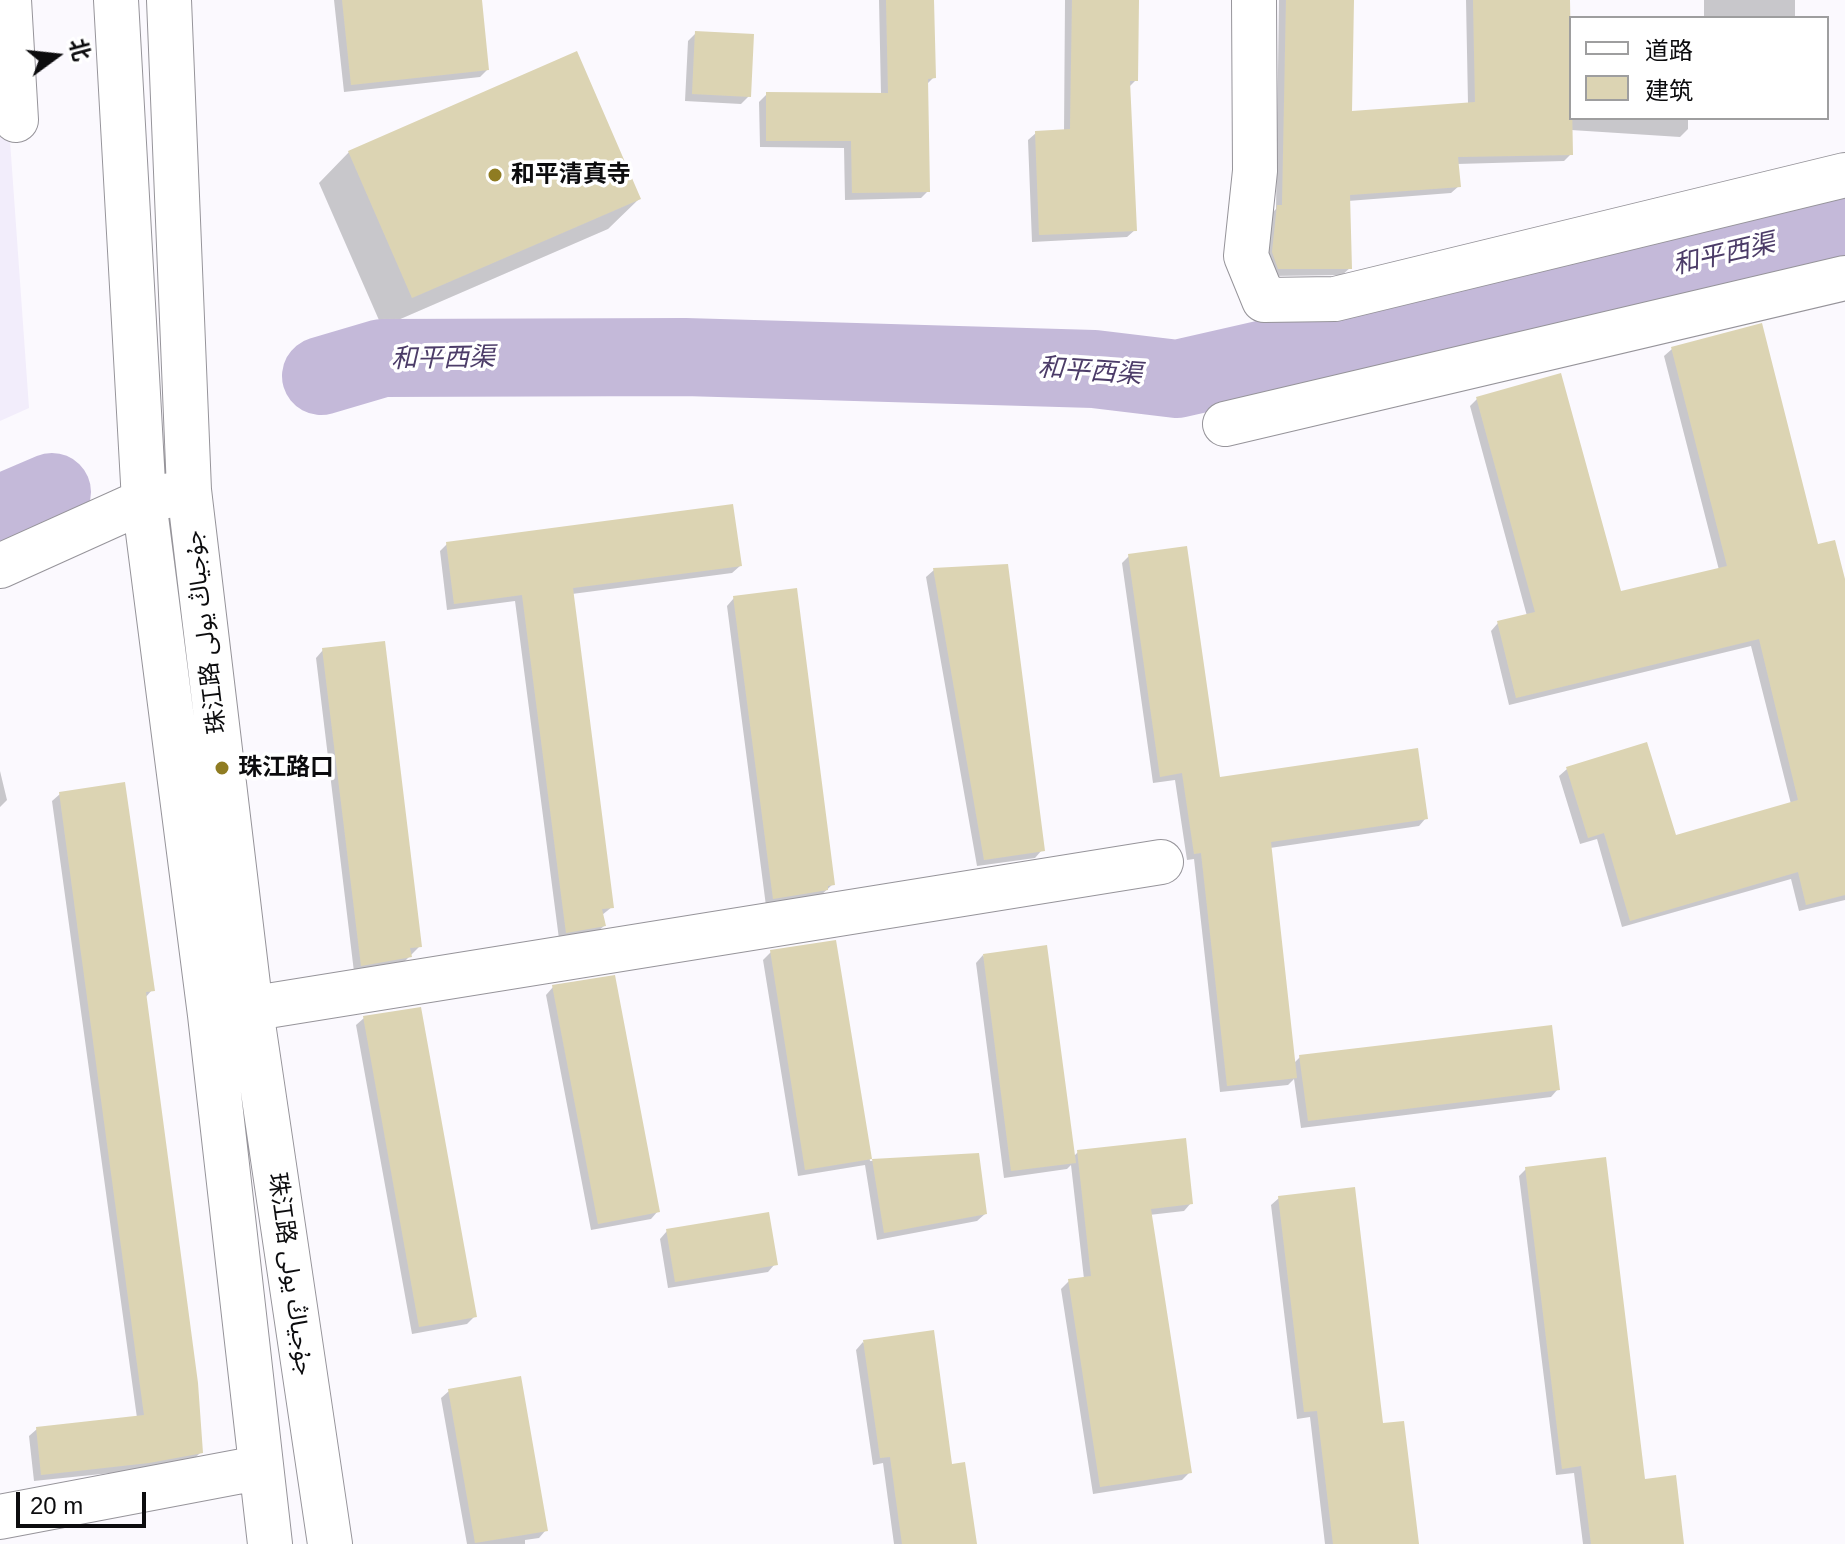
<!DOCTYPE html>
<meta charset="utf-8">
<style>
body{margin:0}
#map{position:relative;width:1845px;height:1544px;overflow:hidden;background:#fbf9fe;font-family:Helvetica,"Noto Sans SC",sans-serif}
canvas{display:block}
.legend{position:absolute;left:1569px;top:16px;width:260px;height:104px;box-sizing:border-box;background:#fff;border:2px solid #9e9e9f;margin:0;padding:10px 14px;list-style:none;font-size:24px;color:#0c0c0e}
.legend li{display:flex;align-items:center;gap:16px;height:40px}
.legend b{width:40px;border:2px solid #9e9e9f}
.north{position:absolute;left:16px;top:16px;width:80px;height:80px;-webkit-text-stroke:6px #fff;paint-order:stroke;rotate:75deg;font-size:22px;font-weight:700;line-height:32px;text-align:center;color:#0c0c0e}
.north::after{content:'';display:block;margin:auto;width:28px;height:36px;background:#0c0c0e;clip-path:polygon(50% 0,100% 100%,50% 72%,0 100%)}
.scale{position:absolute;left:16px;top:1492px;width:130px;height:36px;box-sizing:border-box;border:4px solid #0c0c0e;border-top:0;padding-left:10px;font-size:24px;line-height:28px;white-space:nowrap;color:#0c0c0e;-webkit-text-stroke:6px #fff;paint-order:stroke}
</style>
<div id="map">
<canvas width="1845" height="1544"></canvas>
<ul class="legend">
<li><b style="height:10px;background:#fff"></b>道路</li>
<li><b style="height:22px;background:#dcd4b3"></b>建筑</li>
</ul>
<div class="north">北</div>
<div class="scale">20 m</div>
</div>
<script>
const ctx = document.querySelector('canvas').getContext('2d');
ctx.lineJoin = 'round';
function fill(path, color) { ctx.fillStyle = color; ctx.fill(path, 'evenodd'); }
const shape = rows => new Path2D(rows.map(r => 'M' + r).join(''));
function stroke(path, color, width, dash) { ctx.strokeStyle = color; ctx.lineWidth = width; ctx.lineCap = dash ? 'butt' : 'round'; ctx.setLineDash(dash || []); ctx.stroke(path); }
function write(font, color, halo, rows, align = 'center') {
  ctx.font = font + ' Helvetica,"Noto Sans Arabic","Noto Sans SC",sans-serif'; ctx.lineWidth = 7; ctx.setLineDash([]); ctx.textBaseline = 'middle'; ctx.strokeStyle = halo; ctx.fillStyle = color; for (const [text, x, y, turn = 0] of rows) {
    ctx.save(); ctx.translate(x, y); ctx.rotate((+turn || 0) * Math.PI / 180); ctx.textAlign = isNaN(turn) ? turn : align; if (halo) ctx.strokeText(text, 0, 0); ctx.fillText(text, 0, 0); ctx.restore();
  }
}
fill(shape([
 [0,0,29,408,0,421]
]), '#f2edfb');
fill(shape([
 [334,0,480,0,487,70,480,77,344,92],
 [879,0,932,0,933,78,926,85,928,191,921,198,845,200,844,148,760,147,759,102,767,94,881,95],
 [1065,0,1137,0,1136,80,1128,88,1135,230,1127,237,1032,242,1028,140,1036,133,1064,132],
 [1279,0,1352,0,1350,113,1468,104,1466,0,1568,0,1571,118,1688,118,1688,129,1680,137,1571,130,1571,154,1564,161,1457,164,1459,186,1451,193,1348,201,1350,268,1342,275,1271,276,1265,261,1270,215,1276,209],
 [1704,0,1795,0,1795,18,1704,18],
 [696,33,749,96,741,104,685,101,688,41],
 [349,152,639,199,608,229,382,327,319,183],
 [1672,349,1845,587,1845,900,1799,911,1791,879,1622,927,1597,839,1580,844,1559,776,1567,769,1675,838,1791,804,1751,646,1509,705,1491,631,1498,623,1527,616,1470,406,1477,399,1620,594,1719,570,1664,356],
 [447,544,740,566,732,573,572,594,612,907,602,915,604,926,596,933,559,939,515,601,447,610,440,551],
 [1129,556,1219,780,1426,818,1419,826,1270,848,1294,1063,1300,1057,1558,1089,1551,1097,1301,1128,1294,1079,1288,1085,1220,1092,1194,859,1187,860,1175,780,1153,783,1122,563],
 [934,570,1042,850,1035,858,977,866,926,577],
 [734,598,833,884,819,897,766,906,727,606],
 [323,650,420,946,402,964,354,972,316,658],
 [0,771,7,800,0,807],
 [60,794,152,990,145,998,201,1452,193,1460,140,1470,34,1481,29,1436,37,1429,137,1418,52,801],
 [835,942,870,1161,977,1155,985,1214,977,1221,877,1240,865,1165,798,1176,763,960,771,952],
 [983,955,1073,1157,1078,1152,1191,1203,1184,1211,1149,1215,1190,1472,1182,1480,1093,1494,1061,1289,1069,1281,1084,1279,1071,1165,1067,1169,1004,1178,976,963],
 [553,987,658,1211,651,1219,591,1230,546,995],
 [364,1018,475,1316,467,1324,412,1334,356,1025],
 [1526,1169,1643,1481,1682,1544,1583,1544,1574,1473,1556,1475,1519,1176],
 [1279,1198,1381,1426,1417,1544,1325,1544,1310,1417,1297,1419,1271,1205],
 [667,1231,775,1264,768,1272,668,1288,660,1239],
 [863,1342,951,1466,975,1544,894,1544,883,1463,873,1465,856,1350],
 [449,1391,546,1530,539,1538,525,1540,525,1544,467,1544,441,1398]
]), '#0003');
stroke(shape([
 [321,376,382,358,685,357,1094,369,1177,379,1845,227],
 [0,514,52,492]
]), '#c4b9d9', 78);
fill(shape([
 [342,0,482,0,489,70,351,85],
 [886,0,934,0,936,78,928,79,930,192,852,193,851,141,766,141,766,92,888,93],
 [1072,0,1139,0,1138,81,1130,81,1137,231,1039,235,1035,131,1070,129],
 [1286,0,1354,0,1352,111,1475,102,1473,0,1570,0,1573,155,1458,157,1461,187,1350,195,1352,269,1278,269,1272,252,1277,205,1282,205],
 [695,31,754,34,751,97,692,94],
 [577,51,641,199,412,298,348,151],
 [1762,323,1818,544,1835,540,1845,579,1845,895,1806,905,1798,872,1630,921,1604,833,1588,838,1566,767,1647,742,1676,835,1798,800,1759,639,1516,698,1497,621,1535,612,1476,397,1561,373,1621,591,1727,566,1671,347],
 [733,504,742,566,573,588,614,908,602,909,606,926,566,933,522,595,454,604,446,542],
 [1187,546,1220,777,1418,748,1428,819,1271,842,1297,1078,1227,1086,1201,853,1194,854,1182,773,1160,777,1128,554],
 [1008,564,1045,851,984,860,933,568],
 [797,588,835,885,828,886,828,890,773,899,733,596],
 [385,641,422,947,410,948,412,957,361,966,322,648],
 [125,782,155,991,146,992,198,1383,203,1453,149,1463,41,1475,36,1427,144,1415,59,792],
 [836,940,872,1159,805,1170,770,950],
 [1047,945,1076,1163,1011,1171,983,954],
 [615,975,660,1212,598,1224,552,985],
 [421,1007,477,1317,419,1327,363,1016],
 [1552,1025,1560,1090,1308,1121,1299,1055],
 [1186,1138,1193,1204,1151,1209,1192,1473,1100,1487,1068,1279,1091,1276,1077,1150],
 [979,1153,987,1214,884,1233,872,1159],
 [1606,1157,1645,1479,1676,1475,1684,1544,1591,1544,1581,1466,1562,1469,1525,1167],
 [1355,1187,1383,1423,1404,1421,1419,1544,1333,1544,1317,1411,1304,1412,1278,1196],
 [769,1212,778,1265,675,1282,666,1229],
 [934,1330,952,1464,965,1462,977,1544,902,1544,890,1457,880,1458,863,1340],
 [521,1376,548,1531,475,1543,448,1389]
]), '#dcd4b3');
const minor = shape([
 [9,0,16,120],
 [116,0,144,501,210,1015,270,1544],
 [169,0,189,490,251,1010,330,1544],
 [1254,0,1255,171,1246,256,1264,300,1335,299,1845,175],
 [1225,424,1845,278],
 [0,566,144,501,171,495],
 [224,1013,1161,862],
 [0,1517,258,1468]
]);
stroke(minor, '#96949a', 46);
stroke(minor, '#fff', 44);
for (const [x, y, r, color] of [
 [495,175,8,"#8f7c22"],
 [222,768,8,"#8f7c22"]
]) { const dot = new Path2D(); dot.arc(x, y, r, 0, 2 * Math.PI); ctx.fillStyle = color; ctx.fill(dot); stroke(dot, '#fff', 3); }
write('bold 24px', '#0c0c0e', '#fff', [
 ["和平清真寺",511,175],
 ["珠江路口",238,768]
], 'left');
write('24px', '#0c0c0e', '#fff', [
 ["珠江路 جۇجياڭ يولى",206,632,-97],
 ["珠江路 جۇجياڭ يولى",290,1274,82]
]);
write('italic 26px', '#4c3c68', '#fff', [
 ["和平西渠",1724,255,-13],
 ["和平西渠",443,359,-1],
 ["和平西渠",1090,372,4]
]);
</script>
